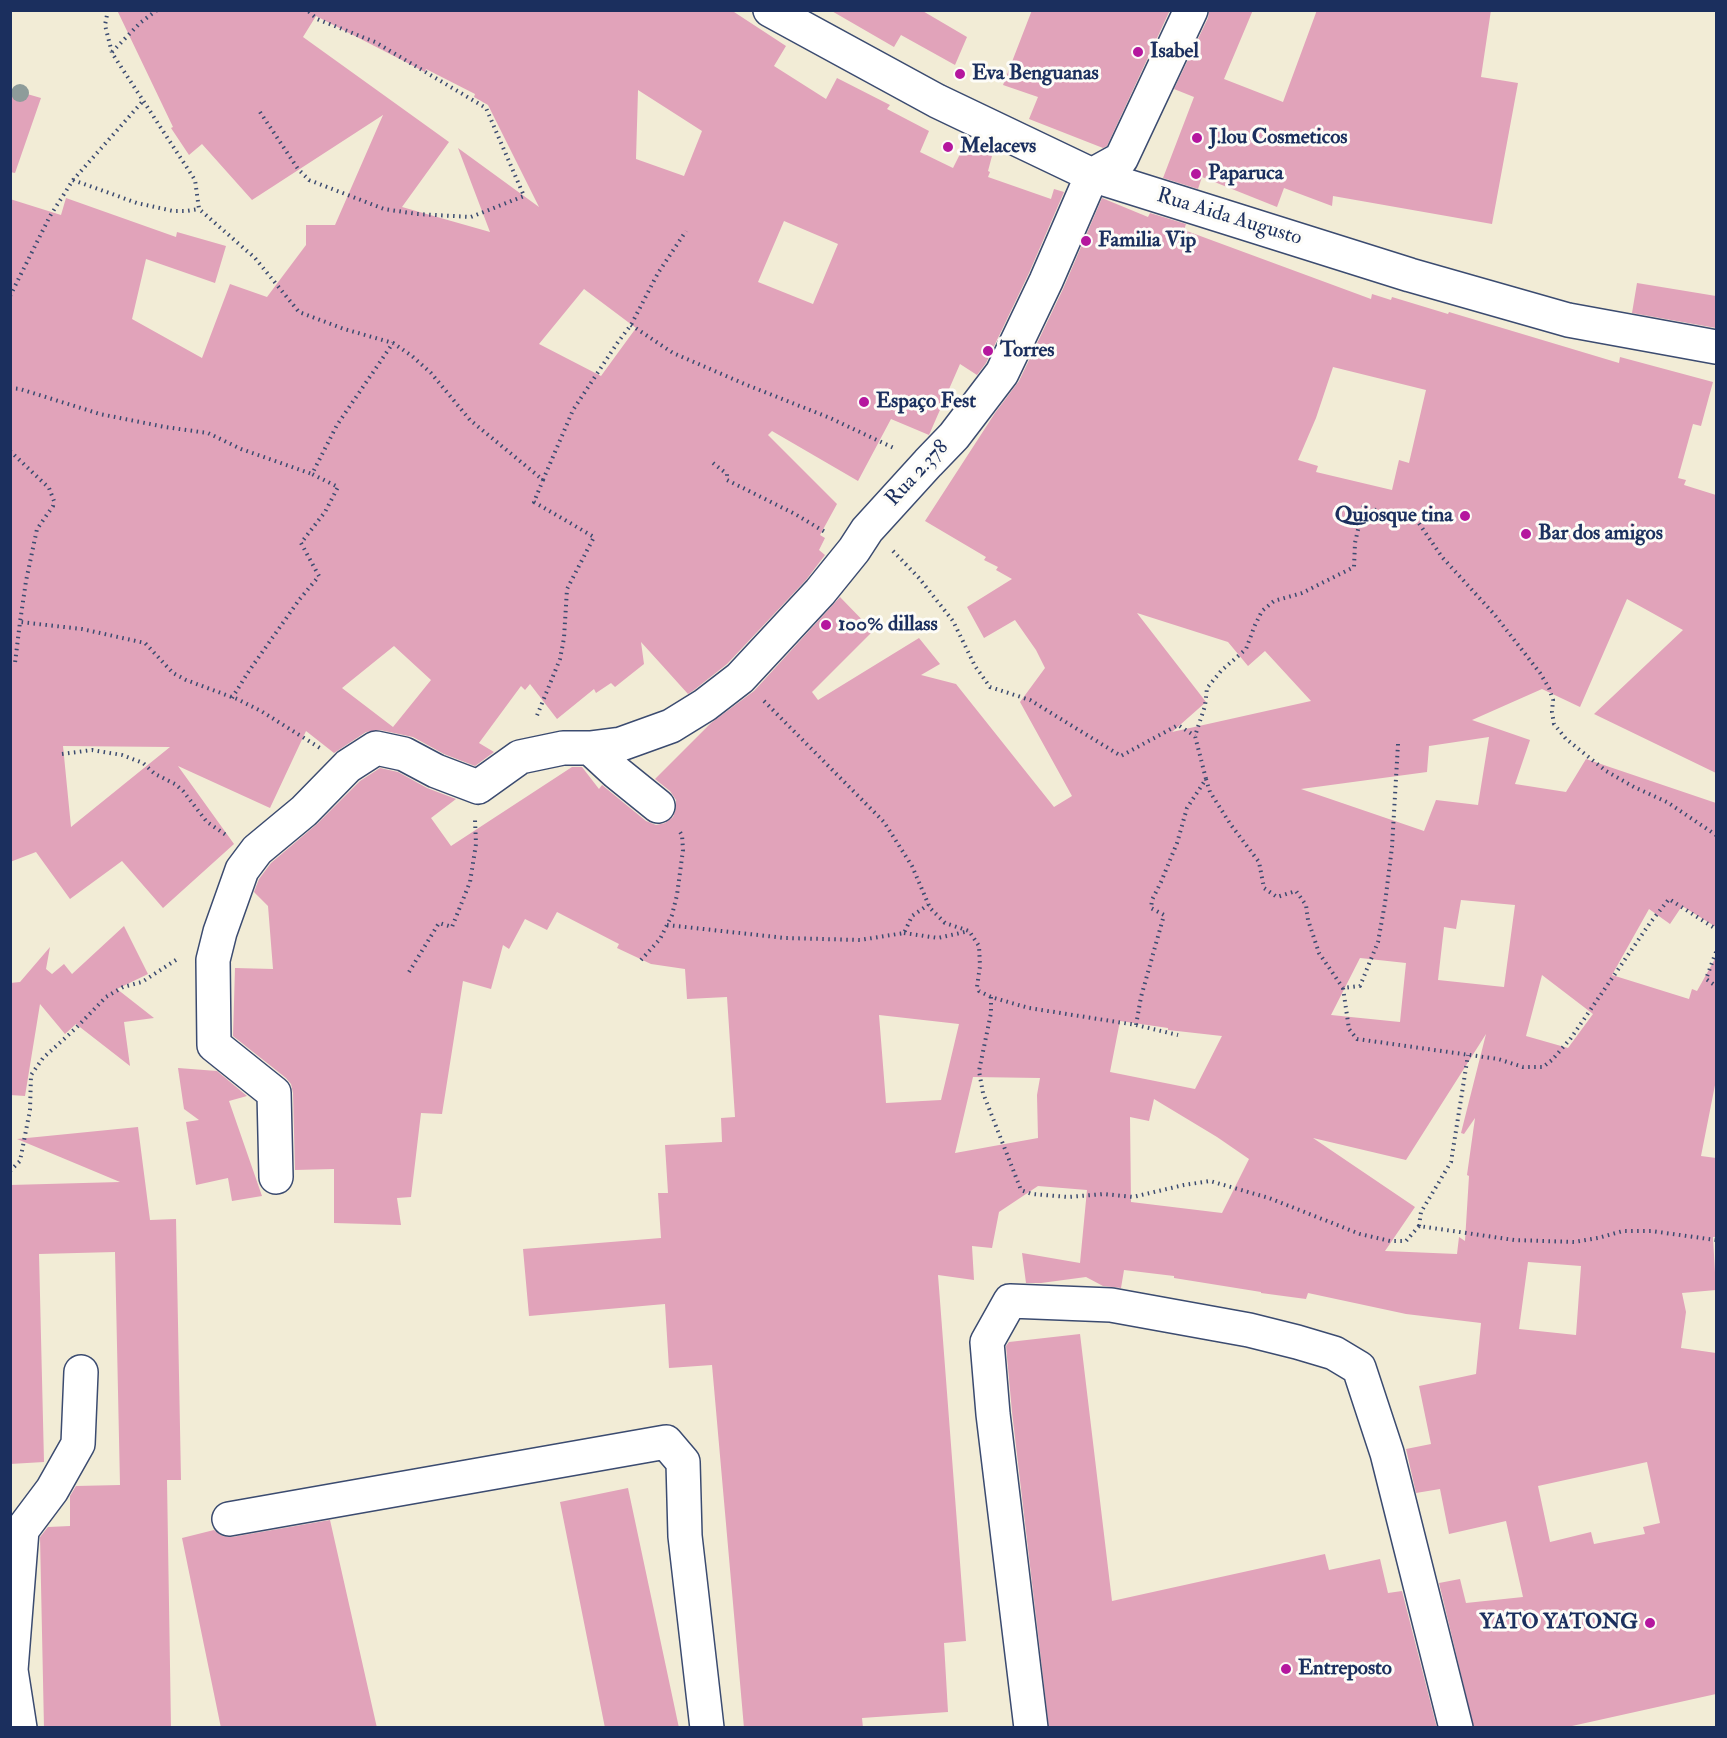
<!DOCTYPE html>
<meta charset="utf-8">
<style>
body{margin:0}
#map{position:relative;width:1727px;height:1738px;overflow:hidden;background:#f2ecd6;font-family:"IM FELL Double Pica",serif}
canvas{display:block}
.frame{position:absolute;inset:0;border:12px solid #1b2f5e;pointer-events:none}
</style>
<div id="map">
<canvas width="1727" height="1738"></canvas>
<div class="frame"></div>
</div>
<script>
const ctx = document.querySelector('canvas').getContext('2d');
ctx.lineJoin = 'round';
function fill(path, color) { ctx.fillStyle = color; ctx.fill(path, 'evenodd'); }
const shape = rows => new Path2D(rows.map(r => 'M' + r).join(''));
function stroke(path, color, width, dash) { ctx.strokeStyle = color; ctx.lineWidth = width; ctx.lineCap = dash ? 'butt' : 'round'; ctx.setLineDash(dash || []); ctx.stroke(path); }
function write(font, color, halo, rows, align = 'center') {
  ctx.font = font + ' "IM FELL Double Pica",serif'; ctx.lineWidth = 6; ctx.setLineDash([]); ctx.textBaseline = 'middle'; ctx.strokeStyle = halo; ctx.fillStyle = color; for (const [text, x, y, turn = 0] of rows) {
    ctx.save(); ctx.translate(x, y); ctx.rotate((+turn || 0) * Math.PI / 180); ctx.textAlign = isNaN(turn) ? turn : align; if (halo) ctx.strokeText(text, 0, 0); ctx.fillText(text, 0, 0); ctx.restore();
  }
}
fill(shape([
 [117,10,731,10,786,46,774,66,826,99,837,78,890,105,887,109,929,131,920,152,953,168,964,146,992,156,988,171,990,172,988,177,1051,199,1054,189,1064,192,1029,273,986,363,977,375,960,364,929,435,891,419,858,481,772,431,768,435,837,504,820,535,825,538,819,550,825,555,806,580,727,664,694,690,688,694,641,642,644,664,615,687,611,683,596,693,594,689,557,719,530,684,525,690,521,686,479,743,494,752,475,766,444,754,413,737,380,730,366,732,334,753,306,731,270,808,178,766,234,844,163,908,122,861,70,899,36,852,10,862,10,199,61,215,66,198,176,237,177,232,226,246,215,283,146,259,132,319,202,358,230,284,267,297,306,245,306,225,335,225,383,115,252,200,202,144,189,155,171,128,173,127],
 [316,16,425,72,426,69,475,94,474,97,488,105,539,207,458,148,490,232,402,207,449,142,303,37],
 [638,90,702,131,684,176,636,159],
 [784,221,838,244,813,304,758,282],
 [584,289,636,328,601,376,539,344],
 [394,646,431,680,393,727,342,688],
 [63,746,170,747,71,827],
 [830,10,921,10,967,37,955,65,901,35,894,47],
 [1032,10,1170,10,1107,146,1103,148,1029,119,1038,97,1003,85],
 [1209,10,1253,10,1224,79,1283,102,1317,10,1491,10,1481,77,1518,83,1492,224,1333,196,1332,206,1284,188,1277,207,1202,177,1198,189,1163,178,1194,97,1174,89,1208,18],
 [10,89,41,98,15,173,10,172],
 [1102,198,1148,217,1150,213,1186,224,1184,230,1371,299,1372,294,1391,300,1392,297,1448,314,1449,312,1619,363,1620,357,1713,382,1701,426,1693,424,1678,478,1686,480,1684,485,1716,495,1716,773,1594,714,1683,630,1627,599,1580,707,1542,689,1472,720,1530,740,1515,784,1566,792,1586,759,1716,803,1716,927,1682,906,1670,924,1649,909,1612,975,1689,999,1692,989,1697,991,1716,957,1716,1080,1701,1156,1716,1158,1716,1237,1713,1237,1716,1290,1682,1293,1686,1312,1681,1348,1716,1353,1716,1694,1563,1728,1474,1728,1439,1583,1460,1579,1466,1603,1523,1597,1506,1521,1449,1534,1440,1489,1416,1493,1406,1449,1431,1444,1419,1386,1476,1374,1481,1323,1406,1314,1308,1293,1306,1299,1261,1293,1261,1292,1174,1278,1174,1276,1124,1270,1121,1288,1103,1286,1086,1277,1041,1283,1026,1283,1022,1253,1080,1263,1087,1190,1038,1186,999,1212,992,1248,972,1246,974,1280,938,1275,966,1641,944,1643,948,1712,862,1718,863,1728,744,1728,712,1365,669,1368,665,1304,529,1316,523,1249,661,1238,658,1193,668,1193,665,1145,722,1142,721,1118,735,1117,727,997,687,999,685,969,651,964,617,948,619,944,557,912,547,930,525,919,509,949,503,945,491,989,463,981,442,1114,421,1113,411,1197,397,1198,401,1225,334,1223,334,1169,295,1170,293,1093,291,1084,286,1078,233,1036,235,968,273,969,268,906,254,892,259,879,271,863,317,824,360,781,380,768,398,772,427,788,456,799,431,818,451,846,572,767,582,767,599,789,602,785,646,821,656,825,665,823,673,817,676,809,676,800,670,791,655,779,711,723,754,691,840,597,873,631,812,692,818,700,919,638,940,664,921,675,956,684,1054,807,1072,796,1020,702,1045,668,1036,650,1015,620,984,638,967,607,1012,579,996,570,998,567,984,560,986,557,925,521,995,413,1019,381,1063,289],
 [1333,367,1426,390,1409,463,1399,460,1392,490,1316,472,1318,466,1298,460,1316,418],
 [1137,613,1228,642,1248,666,1265,651,1311,701,1172,732,1206,702],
 [1489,737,1478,805,1436,800,1424,831,1301,789,1427,772,1429,746],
 [1461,900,1515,905,1504,987,1438,980,1444,927,1456,929],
 [1360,958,1406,963,1400,1022,1331,1015],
 [1542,975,1593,1014,1568,1048,1526,1036],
 [879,1015,959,1024,941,1100,886,1103],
 [1120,1021,1168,1028,1168,1030,1222,1036,1195,1089,1110,1072],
 [1486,1034,1461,1133,1464,1134,1475,1118,1467,1175,1469,1176,1465,1241,1459,1237,1457,1254,1385,1251,1415,1207,1313,1138,1406,1160],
 [973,1077,1040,1078,1037,1095,1038,1138,955,1153],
 [1154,1099,1217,1137,1249,1159,1222,1213,1131,1202,1130,1117,1149,1121],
 [1528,1262,1581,1266,1576,1335,1519,1329],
 [1647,1462,1660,1523,1643,1527,1645,1534,1594,1544,1591,1532,1550,1542,1538,1486],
 [1637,283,1716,296,1716,328,1632,313],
 [124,926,148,974,117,989,154,1018,124,1022,130,1066,76,1024,65,1034,40,1004,25,1096,10,1095,10,983,20,982,50,947,46,969,52,974,64,964,72,974],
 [178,1068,217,1071,247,1096,229,1101,262,1196,232,1201,228,1178,196,1185,186,1122,199,1120,184,1109],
 [138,1127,150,1220,176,1219,181,1480,167,1480,171,1728,44,1728,40,1537,48,1527,70,1526,70,1496,76,1486,120,1485,115,1252,39,1254,44,1462,10,1464,10,1185,120,1182,17,1139],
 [1080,1334,1112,1601,1325,1554,1329,1570,1380,1559,1388,1593,1402,1591,1437,1728,1049,1728,1012,1412,1006,1346,1009,1342],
 [628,1488,679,1728,605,1728,560,1502],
 [330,1520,377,1728,221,1728,182,1538,214,1530,222,1536,232,1537]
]), '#e1a3ba');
const minor = shape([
 [770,10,937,101,1092,175,1410,275,1568,320,1716,347],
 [590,748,616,772,658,806],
 [276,1177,274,1093,214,1045,213,960,220,932,242,870,257,850,304,811,348,766,376,748,404,754,436,771,478,787,520,757,563,748,590,748,621,744,671,726,705,705,740,678,820,592,854,550,867,530,928,463,954,436,1002,373,1046,281,1092,175,1121,159,1191,10],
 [229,1519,666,1442,683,1462,685,1536,707,1728],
 [20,1728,11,1670,22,1530,52,1490,78,1444,81,1372],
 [1031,1728,993,1414,987,1342,1010,1301,1111,1305,1249,1330,1297,1342,1334,1353,1359,1368,1387,1453,1456,1728]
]);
stroke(minor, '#3b4b70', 36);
stroke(shape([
 [108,10,105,25,112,53,195,180,199,209,255,258,299,312,344,329,393,343,412,356,431,373,470,420,543,480,534,502,594,537,567,589,564,638,560,659,536,718],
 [112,52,140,23,157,10],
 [260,112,298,169,309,180,384,209,417,214,471,217,524,196,486,108,375,42,317,19,307,10],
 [73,180,137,203,173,211,186,211,199,209],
 [10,296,50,216,73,180,143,101],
 [631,325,673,353,747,385,830,418,896,449],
 [10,388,20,389,100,414,165,427,208,433,241,449,312,474],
 [10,451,49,488,54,501,53,506,37,529,26,581,20,622],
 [713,463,727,474,727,480,795,514,825,532],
 [543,480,573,410,618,342,631,325,658,273,686,231],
 [893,551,919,578,953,621,975,666,990,687,1030,700,1121,756,1178,725,1195,736],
 [10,662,15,663,20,622,82,629,145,643,173,673,186,680,237,699,261,711,320,748],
 [232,698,249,671,299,600,319,576,301,543,325,512,338,487,312,474,337,425,393,343],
 [764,701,884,822,912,866,930,908,945,923,969,931,979,946,980,966,977,987,979,991,991,997,1029,1008,1136,1025,1178,1035],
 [1398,744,1392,847,1385,903,1378,942,1360,986,1343,988,1349,1029,1357,1039,1498,1059,1523,1067,1543,1067,1552,1060,1571,1038,1650,923,1669,899,1716,929],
 [62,754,92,750,122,755,143,763,155,774,175,784,183,791,207,822,226,835],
 [1206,779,1210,792,1231,825,1259,862,1264,888,1277,897,1296,891,1306,905,1308,920,1319,953,1343,988],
 [667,925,785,938,860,940,904,933,912,916,928,905],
 [904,933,938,938,969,931],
 [1716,952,1706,979,1716,986],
 [641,960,660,939,672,915,677,895,683,850,682,835,680,832],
 [409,972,439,923,452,927,470,882,476,844,475,820],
 [991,997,991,1013,979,1071,983,1093,1021,1190,1032,1194,1068,1197,1104,1194,1133,1197,1184,1185,1210,1181,1269,1198,1360,1234,1390,1241,1406,1241,1419,1226,1514,1240,1574,1242,1598,1238,1623,1231,1651,1231,1716,1240],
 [1136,1025,1141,997,1164,915,1151,908,1152,900,1161,882,1177,843,1187,808,1206,779,1195,736,1205,706,1207,688,1221,671,1246,649,1255,625,1262,611,1274,601,1302,593,1354,567,1355,543,1363,507,1416,519,1442,557,1494,614,1540,673,1549,688,1553,700,1552,712,1554,724,1566,739,1606,771,1634,787,1667,802,1716,835],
 [10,1171,20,1161,30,1110,31,1075,43,1058,75,1029,106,997,123,987,142,982,179,958],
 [1419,1226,1421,1212,1451,1162,1468,1055]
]), '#3b4b70', 4, [1.5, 4.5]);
stroke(minor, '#fff', 33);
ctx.fillStyle = '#8e9c9a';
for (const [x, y] of [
 [20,93]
]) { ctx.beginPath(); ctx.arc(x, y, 9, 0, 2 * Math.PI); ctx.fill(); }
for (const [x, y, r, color] of [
 [1138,52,6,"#b5179e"],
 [960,74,6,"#b5179e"],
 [1197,138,6,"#b5179e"],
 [948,147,6,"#b5179e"],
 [1196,174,6,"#b5179e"],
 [1086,241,6,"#b5179e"],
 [988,351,6,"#b5179e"],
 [864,402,6,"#b5179e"],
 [1465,516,6,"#b5179e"],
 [1526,534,6,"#b5179e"],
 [826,625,6,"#b5179e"],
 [1650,1623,6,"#b5179e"],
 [1286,1669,6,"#b5179e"]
]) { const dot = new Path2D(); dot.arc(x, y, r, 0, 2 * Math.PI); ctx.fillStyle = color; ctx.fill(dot); stroke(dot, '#fdfcf7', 2); }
write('bold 21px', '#1b2f5e', '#fdfcf7', [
 ["Isabel",1150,52],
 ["Eva Benguanas",972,74],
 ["J.lou Cosmeticos",1209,138],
 ["Melacevs",960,147],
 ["Paparuca",1208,174],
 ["Familia Vip",1098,241],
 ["Torres",1000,351],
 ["Espaço Fest",876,402],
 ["Quiosque tina",1453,516,"right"],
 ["Bar dos amigos",1538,534],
 ["100% dillass",838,625],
 ["YATO YATONG",1638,1623,"right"],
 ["Entreposto",1298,1669]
], 'left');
write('21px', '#1b2f5e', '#fdfcf7', [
 ["Rua Aida Augusto",1229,218,17],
 ["Rua 2.378",918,474,-47]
]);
</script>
